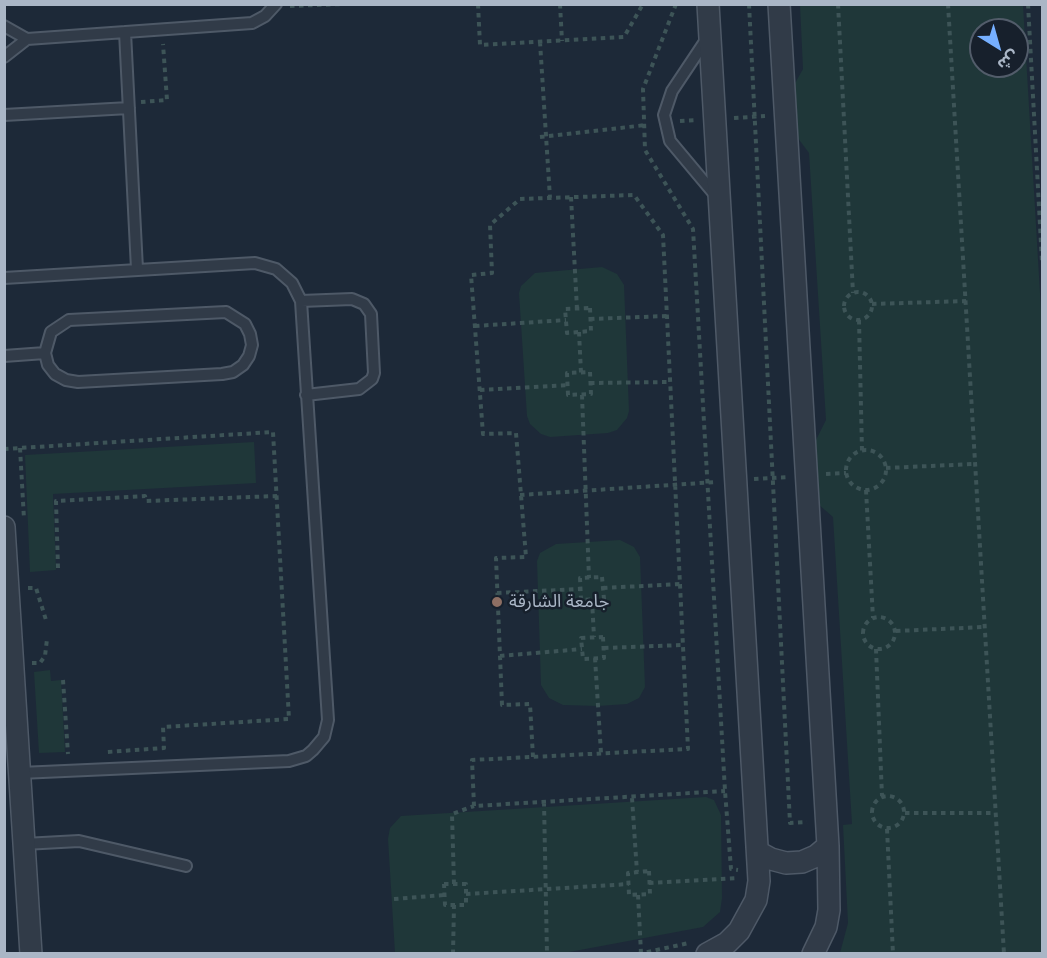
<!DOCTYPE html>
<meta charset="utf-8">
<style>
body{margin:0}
#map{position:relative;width:1047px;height:958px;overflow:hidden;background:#1d2938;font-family:"Open Sans","Noto Sans Arabic",sans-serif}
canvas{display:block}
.frame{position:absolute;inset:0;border:6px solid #aab6c6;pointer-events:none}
.north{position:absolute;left:969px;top:18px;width:60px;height:60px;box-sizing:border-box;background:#17202c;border:2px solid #525c6a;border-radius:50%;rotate:143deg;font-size:16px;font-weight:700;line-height:24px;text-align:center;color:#aab6c6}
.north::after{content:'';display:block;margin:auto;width:21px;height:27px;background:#76afff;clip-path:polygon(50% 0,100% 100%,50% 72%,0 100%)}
</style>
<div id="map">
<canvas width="1047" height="958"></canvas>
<div class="frame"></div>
<div class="north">ش</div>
</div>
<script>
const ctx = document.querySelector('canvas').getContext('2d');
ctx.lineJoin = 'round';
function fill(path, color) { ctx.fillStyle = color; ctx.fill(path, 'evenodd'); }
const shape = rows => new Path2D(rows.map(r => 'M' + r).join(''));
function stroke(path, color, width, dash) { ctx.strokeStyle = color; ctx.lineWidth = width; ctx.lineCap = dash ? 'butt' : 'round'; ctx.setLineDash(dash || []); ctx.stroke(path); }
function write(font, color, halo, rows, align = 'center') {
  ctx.font = font + ' "Open Sans","Noto Sans Arabic",sans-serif'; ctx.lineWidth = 5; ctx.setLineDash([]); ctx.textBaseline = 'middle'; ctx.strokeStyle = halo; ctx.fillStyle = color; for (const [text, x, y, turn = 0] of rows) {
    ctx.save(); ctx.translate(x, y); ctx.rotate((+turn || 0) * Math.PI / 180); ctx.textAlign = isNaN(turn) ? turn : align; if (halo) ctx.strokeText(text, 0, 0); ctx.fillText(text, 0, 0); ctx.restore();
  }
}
fill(shape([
 [800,5,1023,5,1042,327,1042,953,840,953,848,923,843,825,852,824,833,517,818,504,814,444,826,420,809,153,797,137,794,85,803,69],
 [981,30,1017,30,1017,66,981,66],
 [602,267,617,274,624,285,629,411,627,418,617,430,608,433,550,437,541,434,530,424,527,416,519,293,521,286,535,273],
 [254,442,256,483,53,494,56,570,30,572,25,455],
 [620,540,634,547,640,557,645,687,639,698,627,704,598,706,563,705,549,698,541,685,537,561,540,553,556,544],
 [50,670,51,681,61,680,65,752,39,753,34,672],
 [706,797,714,800,721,815,722,898,720,912,703,927,564,953,395,953,388,839,390,828,401,816]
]), '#1f3739');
const lane = shape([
 [4,26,27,39],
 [125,32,137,269],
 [706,40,672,91,664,115,670,141,716,196],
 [4,57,27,39,252,23,265,16,276,4],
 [4,115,129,108],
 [4,278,255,263,276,269,292,283,301,301,328,720,324,737,313,750,306,756,289,761,20,773],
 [301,301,352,299,364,304,371,314,374,373,372,379,359,389,306,395],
 [226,312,245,324,250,334,252,345,249,356,243,365,233,372,222,374,78,382,66,380,55,374,48,365,45,353,51,332,69,320,226,312],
 [4,356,45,353],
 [24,844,79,841,186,866]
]);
const street = shape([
 [779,4,828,846,829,910,826,927,813,954],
 [4,527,31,954],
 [758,852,771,859,786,863,802,862,816,856,828,846],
 [707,954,727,943,739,931,756,900,759,881,708,4]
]);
stroke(lane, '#4e5967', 14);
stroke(street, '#4e5967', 24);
stroke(shape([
 [478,4,480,45,624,37,643,4],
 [560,4,562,41],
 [676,4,643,89,645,150,693,229,725,791,731,869,738,870],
 [749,4,790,823,807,822],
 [838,4,853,293],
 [948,4,1004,954],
 [1028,4,1042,262],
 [290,6,343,4],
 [540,42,550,198],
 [141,102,167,100,163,44],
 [734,118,765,116],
 [680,121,697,120],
 [540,137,646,125],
 [571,197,577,309],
 '844 306a14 14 0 1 1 28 0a14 14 0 1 1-28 0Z',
 [872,304,966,301],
 [590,308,591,331,567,333,565,309,590,308],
 [590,319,667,316],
 [859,320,862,451],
 [475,326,566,320],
 [579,332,581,373],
 [590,372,591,394,568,395,567,373,590,372],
 [590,383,671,382],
 [480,390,568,385],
 [582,395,589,578],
 [20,448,24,519],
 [4,449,273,432,289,719,163,727,164,748,107,752],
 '846 470a20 20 0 1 1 40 0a20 20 0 1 1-40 0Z',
 [886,468,974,464],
 [826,474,846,473],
 [754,479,788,477],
 [866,490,873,618],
 [520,495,716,482],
 [58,568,56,501,145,496,146,501,277,496],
 [602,577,604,599,581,600,580,578,602,577],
 [28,588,36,588,46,620],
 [603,588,681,584],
 [497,593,580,589],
 [592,600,594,637],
 '863 633a16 16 0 1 1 32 0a16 16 0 1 1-32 0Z',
 [896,631,984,627],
 [603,637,604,658,583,659,581,638,603,637],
 [604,648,683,645],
 [876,649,882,796],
 [500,656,582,649],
 [595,658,601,753],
 [32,663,40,663,45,656,47,639],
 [63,680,68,754],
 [533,757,530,704,502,705,496,558,526,557,516,433,483,434,471,275,492,273,490,225,520,199,634,195,663,235,688,749,472,760,474,806,725,791],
 '872 812a16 16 0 1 1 32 0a16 16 0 1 1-32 0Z',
 [632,798,637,872],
 [544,802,547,954],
 [905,813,994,813],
 [887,829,893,954],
 [649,871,650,894,629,895,628,873,649,871],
 [649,883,738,878],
 [444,884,466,884,466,905,445,905,444,884],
 [454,884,452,814,474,806],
 [466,894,629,884],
 [638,895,641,953],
 [394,899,444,895],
 [453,954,454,905],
 [638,954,689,943]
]), '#3d5457', 4, [4.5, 4.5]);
stroke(lane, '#313b48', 10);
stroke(street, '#313b48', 21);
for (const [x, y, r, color] of [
 [497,602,6,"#8d6e63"]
]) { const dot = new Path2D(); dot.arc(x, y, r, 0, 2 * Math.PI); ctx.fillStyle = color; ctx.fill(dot); stroke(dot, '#17202c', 2); }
write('18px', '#aab6c6', '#17202c', [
 ["جامعة الشارقة",509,602]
], 'left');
</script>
